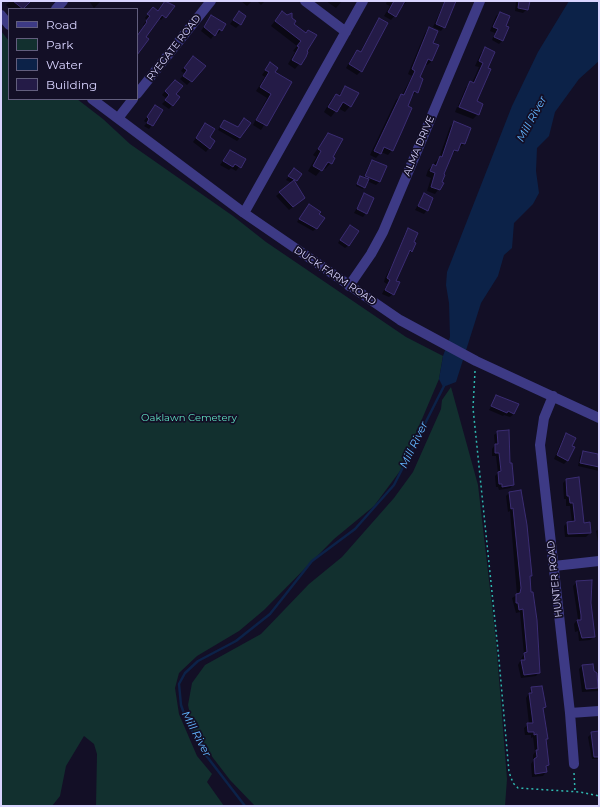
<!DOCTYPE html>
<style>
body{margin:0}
#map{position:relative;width:600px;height:807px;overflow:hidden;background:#130f26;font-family:Montserrat,sans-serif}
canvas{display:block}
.frame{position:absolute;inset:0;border:2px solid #d9d4ff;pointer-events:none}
.legend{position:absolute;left:8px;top:8px;width:130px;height:92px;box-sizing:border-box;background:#130f26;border:1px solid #625e7d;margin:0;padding:5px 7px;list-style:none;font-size:12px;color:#d9d4ff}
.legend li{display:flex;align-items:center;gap:8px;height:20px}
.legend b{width:20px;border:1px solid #625e7d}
</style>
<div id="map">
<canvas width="600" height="807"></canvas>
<div class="frame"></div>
<ul class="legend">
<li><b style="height:5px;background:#3d3a85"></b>Road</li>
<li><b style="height:11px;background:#12302f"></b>Park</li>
<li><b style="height:11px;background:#0c2248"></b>Water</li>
<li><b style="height:11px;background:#241b47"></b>Building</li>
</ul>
</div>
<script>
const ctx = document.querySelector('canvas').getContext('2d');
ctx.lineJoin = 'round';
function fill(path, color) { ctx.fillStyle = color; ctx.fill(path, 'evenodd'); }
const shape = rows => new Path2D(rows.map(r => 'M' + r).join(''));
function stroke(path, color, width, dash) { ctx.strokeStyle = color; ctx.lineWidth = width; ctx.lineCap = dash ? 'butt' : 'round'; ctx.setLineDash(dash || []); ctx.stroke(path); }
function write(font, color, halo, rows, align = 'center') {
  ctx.font = font + ' Montserrat,sans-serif'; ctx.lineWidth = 3.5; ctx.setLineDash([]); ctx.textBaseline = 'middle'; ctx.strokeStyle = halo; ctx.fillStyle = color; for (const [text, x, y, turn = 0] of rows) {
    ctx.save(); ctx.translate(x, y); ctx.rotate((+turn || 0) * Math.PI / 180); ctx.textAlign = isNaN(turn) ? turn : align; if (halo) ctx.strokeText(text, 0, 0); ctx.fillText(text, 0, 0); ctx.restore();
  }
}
fill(shape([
 [1,31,9,41,9,99,77,99,103,119,130,144,233,216,266,242,406,337,443,356,439,379,400,471,374,506,334,539,264,610,239,631,197,656,179,673,175,688,179,714,197,756,212,774,207,782,224,806,96,806,97,754,94,744,84,736,66,766,60,796,52,806,1,806],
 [451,387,478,485,496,641,507,779,505,806,255,806,230,780,194,733,188,705,192,683,205,665,261,634,309,584,342,557,394,498,413,472,441,409,442,400]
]), '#12302f');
fill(shape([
 [569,1,599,1,599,61,579,79,555,112,549,136,537,148,536,171,539,193,533,204,514,223,512,248,504,255,498,276,481,303,456,382,443,387,439,379,443,356,450,337,449,303,446,285,447,272,512,106,538,52]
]), '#0c2248');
fill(shape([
 [10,1,29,1,21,9,10,9,6,5],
 [89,1,101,1,94,8],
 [167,1,173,6,161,20,158,18,144,37,137,51,137,36,145,26,143,25,147,20,145,18,150,12,158,12],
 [241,1,252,1,247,6],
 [257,1,265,1,261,5],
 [326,1,342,1,336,8],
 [387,1,407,1,391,20,384,16,390,6,386,4],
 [445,1,452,1,444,27,441,31,433,27],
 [512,1,529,1,527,9,523,13,515,11,516,2],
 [239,12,240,24,236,28,230,24],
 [282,12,292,24,305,34,305,57,295,69,288,64,295,52,293,51,297,46,271,26],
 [500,13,504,26,503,40,499,44,492,40,495,33,490,31,496,16],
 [211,16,221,30,218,34,216,32,211,39,201,31],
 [379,19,361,71,357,75,346,68,354,54,357,51,360,52],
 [429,28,432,43,432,61,427,65,425,64,418,78,417,92,411,96,392,150,388,155,381,152,376,158,370,155,396,100,402,95,412,76,408,74,425,33],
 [486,49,494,52,476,102,478,114,473,119,455,112,457,107,477,115,477,113,458,106,466,87,472,83,479,67,475,66,481,53],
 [190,60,205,66,187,85,180,79,185,74,181,71],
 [270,64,274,72,291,83,261,130,253,125,267,98,256,91,265,77,262,75],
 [171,84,175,94,179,97,169,109,162,104,167,99,162,95],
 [346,87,350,106,345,112,338,108,331,117,324,112,331,100,336,95,338,96],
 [155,106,152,125,149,129,144,126,147,123,144,121],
 [244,119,240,138,237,141,218,130,225,121,237,128],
 [454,122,464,144,451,155,441,182,443,183,435,194,427,191,431,178,426,176,428,170,439,158,450,127],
 [205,125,209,138,214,141,206,152,193,142],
 [329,134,331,163,325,169,323,167,316,176,308,171,316,157,313,155],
 [230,151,244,160,236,171,231,168,229,170,220,165],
 [372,161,386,167,379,182,376,185,367,181,363,189,356,186,359,178,363,178,369,165],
 [294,170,301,174,294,183,301,201,289,210,276,196,292,183,286,180],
 [365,194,366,213,363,217,354,213],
 [424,195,427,210,424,214,415,210],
 [306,209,317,228,313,231,297,222],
 [350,226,349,245,345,248,338,243],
 [408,230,413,243,412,251,407,254,395,281,393,294,389,297,382,294,387,284,384,282,385,278,395,259,405,233],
 [497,397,514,414,510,417,504,415,503,416,489,410],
 [498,432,513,485,510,488,499,490,498,487,496,487,495,476,498,473,496,456,492,456,492,449,495,445,494,435],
 [566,434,571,446,568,460,564,464,554,459,563,438],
 [583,452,599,457,599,471,578,466,580,456],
 [566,480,583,524,590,533,586,537,565,537,564,526,567,523,572,522,570,506,566,506,566,499,564,499,563,483],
 [509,493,531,576,529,578,539,672,536,676,521,678,518,665,524,654,520,612,516,613,512,598,517,595,510,511,508,512,506,496],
 [599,529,599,542,598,542,596,531],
 [577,582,590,604,594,637,590,640,579,641,578,631,575,632,574,624,578,619,573,586],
 [582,666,596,677,599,677,599,691,582,692,579,669],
 [532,688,545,707,542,710,547,738,545,740,548,765,546,767,546,772,543,776,532,777,531,764,533,761,533,755,535,752,533,737,531,738,531,735,525,735,524,728,529,724,526,698],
 [599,732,599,759,592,759,588,737,592,733]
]), '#0007');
stroke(shape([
 [245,806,205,754,187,722,181,705,179,684,185,673,198,661,236,641,270,614,312,561,355,529,394,485,444,386]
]), '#0c2248', 2.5);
const building = shape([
 [13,1,31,1,23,9,13,1],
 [165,1,175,6,166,18,162,15,146,37,149,39,137,55,137,36,147,22,146,21,150,16,147,14,153,7,158,11,165,1],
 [394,1,405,1,396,17,388,12,394,1],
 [445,1,456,1,445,28,436,24,445,1],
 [519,1,530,1,528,10,518,8,519,1],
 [239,11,246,16,241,25,233,20,239,11],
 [282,11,287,15,292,13,292,18,296,21,294,24,306,33,308,30,317,35,307,51,308,52,306,57,301,65,292,60,299,47,297,46,301,41,275,21,282,11],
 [500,12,510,16,506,26,509,27,503,41,494,37,498,29,493,27,500,12],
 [211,15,226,24,222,31,219,29,215,36,204,27,211,15],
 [379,18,388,23,362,72,349,64,357,50,361,52,379,18],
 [429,27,438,31,433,43,439,45,432,61,428,59,420,77,423,79,418,93,414,91,408,106,412,108,402,131,393,151,384,147,381,154,374,151,401,94,404,95,415,71,412,69,429,27],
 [485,47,495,52,488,68,491,69,477,101,483,104,479,115,459,107,470,81,474,83,483,63,479,61,485,47],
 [193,56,206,66,192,82,183,76,187,70,184,68,193,56],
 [270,62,278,68,275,72,292,82,267,126,256,120,271,94,260,87,269,72,265,70,270,62],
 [175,80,183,86,176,94,180,97,173,106,165,100,169,95,165,91,175,80],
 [345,86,359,93,351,107,343,102,337,112,328,107,336,94,340,96,345,86],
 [155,105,163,110,153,126,147,123,149,119,147,117,155,105],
 [244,118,251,123,240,138,220,127,224,120,238,127,244,118],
 [454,121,471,128,465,144,461,143,458,151,454,150,444,174,445,175,442,182,444,183,440,190,431,187,435,173,430,171,433,164,436,166,440,156,442,157,454,121],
 [205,123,215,129,210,137,215,141,210,149,196,138,205,123],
 [328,133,343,139,333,157,335,158,332,164,328,162,322,171,313,166,321,151,318,149,328,133],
 [230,150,246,159,241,168,235,164,233,167,223,161,230,150],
 [372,160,387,166,380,182,365,176,372,160],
 [294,168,302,174,297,181,288,176,294,168],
 [360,176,369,179,365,188,357,184,360,176],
 [294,180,305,198,293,207,279,192,294,180],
 [364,193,374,198,367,214,357,209,364,193],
 [424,193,433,198,428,211,418,206,424,193],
 [309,204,321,212,319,214,325,218,317,229,299,219,309,204],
 [350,225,359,231,349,246,340,240,350,225],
 [408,228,418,233,414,242,416,243,412,252,410,250,396,281,400,282,394,295,385,290,390,280,387,278,408,228],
 [496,395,519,404,514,414,508,411,507,413,491,406,496,395],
 [509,430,510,463,512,463,514,485,502,487,502,484,499,484,498,472,501,471,499,453,495,453,495,444,498,444,497,431,509,430],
 [566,433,576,438,572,446,575,447,568,461,557,455,566,433],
 [583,451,598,454,599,467,580,463,583,451],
 [579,477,584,523,590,522,591,533,568,534,567,522,575,521,573,503,570,503,569,496,567,496,566,479,579,477],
 [521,490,527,525,532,576,530,576,531,592,533,592,537,620,540,673,524,675,521,660,525,660,524,653,527,652,523,609,519,610,518,603,516,603,516,594,520,593,521,588,513,508,511,509,509,492,521,490],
 [592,580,591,603,595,637,582,638,577,620,581,620,581,615,576,581,592,580],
 [593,664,594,671,597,673,598,688,586,689,582,665,593,664],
 [542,686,546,707,543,708,548,739,546,739,549,765,546,766,547,772,535,774,534,759,537,757,536,750,538,750,537,734,534,735,534,732,528,732,527,723,533,723,529,693,532,693,531,687,542,686],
 [599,731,599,757,594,757,591,732,599,731]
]);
fill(building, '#241b47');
stroke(building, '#3b2d73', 1);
stroke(shape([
 [475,371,473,408,499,660,509,772,513,783,518,788,580,792,599,796],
 [574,773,575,791]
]), '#2fb8b0', 1.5, [2, 3]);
stroke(shape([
 [305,1,346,32],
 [56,9,63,1],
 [1,15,9,25],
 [137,94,211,1],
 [92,99,244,213,400,320,476,361,599,418],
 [119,117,133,99],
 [244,213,363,1],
 [349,286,371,254,383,232,480,1],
 [553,396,544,418,540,445,570,713,574,764],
 [554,566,599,561],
 [570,713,599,711]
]), '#3d3a85', 10);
write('10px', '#d9d4ff', '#130f26', [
 ["RYEGATE ROAD",174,48,-52],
 ["ALMA DRIVE",419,146,-67],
 ["DUCK FARM ROAD",335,276,34],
 ["HUNTER ROAD",555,579,-96]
]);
write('10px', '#5fe0c0', '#130f26', [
 ["Oaklawn Cemetery",189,418]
]);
write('italic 11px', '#62b6ff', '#130f26', [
 ["Mill River",532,119,-61],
 ["Mill River",414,445,-64],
 ["Mill River",196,734,62]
]);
</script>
